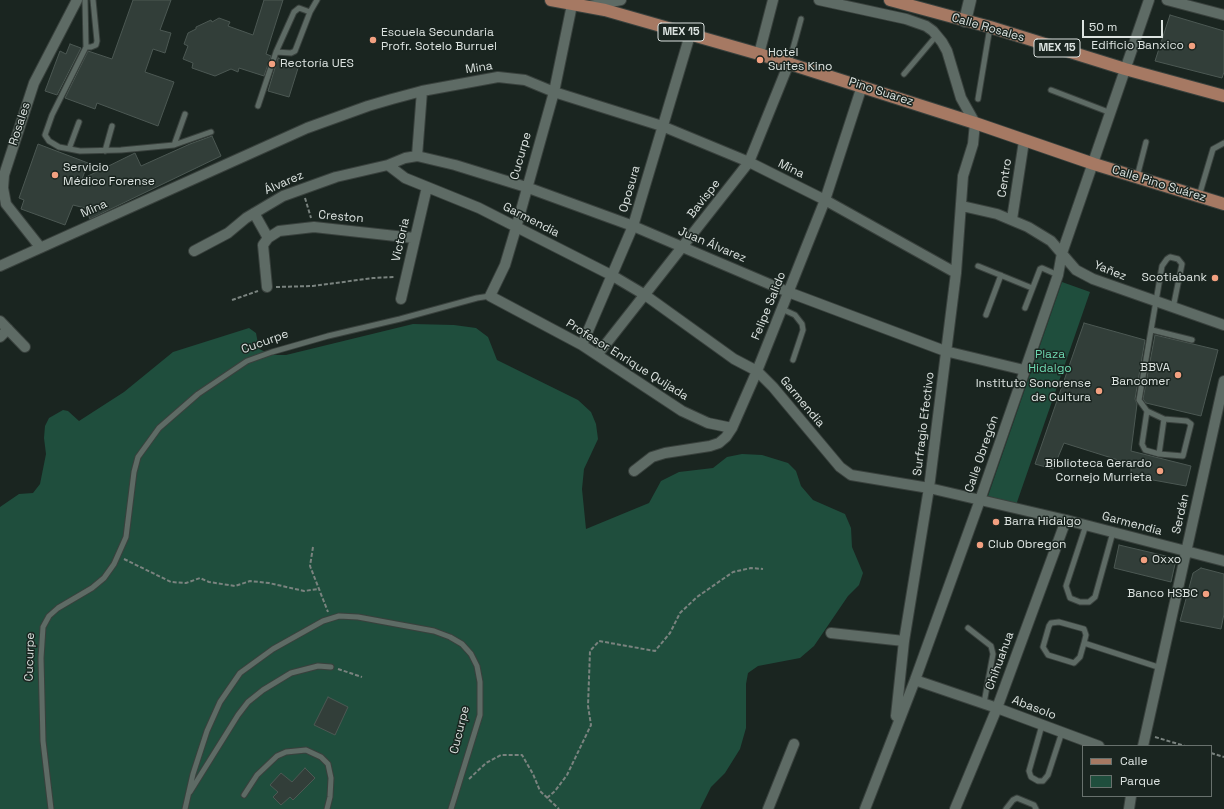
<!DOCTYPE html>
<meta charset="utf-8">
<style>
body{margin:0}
#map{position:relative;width:1224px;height:809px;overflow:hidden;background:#1a2520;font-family:"Space Grotesk",sans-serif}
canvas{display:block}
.legend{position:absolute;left:1082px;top:745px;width:130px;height:52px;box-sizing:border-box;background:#1a2520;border:1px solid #68716d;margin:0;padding:5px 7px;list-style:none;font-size:12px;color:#dce3e0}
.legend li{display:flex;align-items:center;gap:8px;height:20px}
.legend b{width:20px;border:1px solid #68716d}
.scale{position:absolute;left:1082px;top:20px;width:81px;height:18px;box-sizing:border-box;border:2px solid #dce3e0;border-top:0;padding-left:5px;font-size:12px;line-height:14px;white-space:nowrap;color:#dce3e0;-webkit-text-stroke:3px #1a2520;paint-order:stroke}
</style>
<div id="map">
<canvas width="1224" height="809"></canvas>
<ul class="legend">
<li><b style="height:5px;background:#a67963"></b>Calle</li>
<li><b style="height:11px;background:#1f4e3d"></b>Parque</li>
</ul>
<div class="scale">50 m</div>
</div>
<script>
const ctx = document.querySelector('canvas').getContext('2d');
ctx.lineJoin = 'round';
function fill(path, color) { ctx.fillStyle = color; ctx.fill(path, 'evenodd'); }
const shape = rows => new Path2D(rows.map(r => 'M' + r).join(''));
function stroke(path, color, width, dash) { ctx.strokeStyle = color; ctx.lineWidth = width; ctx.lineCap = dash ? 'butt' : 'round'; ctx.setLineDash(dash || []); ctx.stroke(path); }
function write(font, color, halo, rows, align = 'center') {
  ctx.font = font + ' "Space Grotesk",sans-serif'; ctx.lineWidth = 3; ctx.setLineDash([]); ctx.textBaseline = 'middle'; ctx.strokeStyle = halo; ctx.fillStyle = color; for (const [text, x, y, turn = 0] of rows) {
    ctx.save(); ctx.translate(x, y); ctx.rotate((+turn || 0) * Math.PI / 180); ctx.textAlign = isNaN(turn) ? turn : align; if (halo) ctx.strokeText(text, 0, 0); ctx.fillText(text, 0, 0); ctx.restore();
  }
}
fill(shape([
 [1062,282,1090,292,1016,505,988,496],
 [413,324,454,325,476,328,488,337,497,360,578,400,591,412,596,424,598,439,584,469,582,489,586,529,649,503,661,481,679,472,713,468,727,457,742,454,762,455,788,463,796,471,801,486,813,500,845,514,851,528,852,547,863,573,859,585,848,596,814,646,800,658,758,666,748,673,746,684,746,728,740,749,725,773,711,787,700,809,0,809,0,507,19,494,33,493,40,484,46,454,44,438,45,426,49,418,63,410,68,411,79,421,124,392,173,352,249,328,256,333,259,349,272,355,286,355]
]), '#1f4e3d');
const building = shape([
 [133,0,171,0,160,30,171,33,165,53,153,49,145,72,174,82,158,126,97,103,95,109,65,98,88,51,112,59,133,0],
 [264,0,283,0,266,54,271,56,264,76,239,68,238,72,231,69,215,76,192,68,193,63,183,59,188,46,184,44,188,33,196,29,196,27,211,20,212,22,219,18,230,22,228,26,253,35,264,0],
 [1170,15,1224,31,1224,72,1222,78,1155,61,1170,15],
 [70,44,81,48,57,95,45,91,60,51,66,54,70,44],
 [278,58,299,65,289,97,268,91,278,58],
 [212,136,221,156,90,219,85,208,73,205,65,225,21,209,24,200,19,198,38,144,88,163,82,179,135,153,141,166,190,144,212,136],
 [1084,323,1145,340,1135,399,1137,404,1131,451,1191,466,1186,486,1131,476,1131,464,1064,443,1053,469,1035,464,1084,323],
 [1155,335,1218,350,1201,416,1146,403,1143,399,1155,335],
 [1119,545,1170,557,1175,564,1171,582,1114,568,1119,545],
 [1201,568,1224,574,1224,614,1221,629,1180,621,1193,573,1201,568],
 [328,697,348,707,335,735,314,725,328,697],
 [305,768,315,778,293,800,290,797,281,805,273,797,278,792,270,785,281,773,292,782,305,768]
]);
fill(building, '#323e39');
stroke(building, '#4c5853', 1);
const lane = shape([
 [85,0,86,47,91,47,96,45,97,41,93,0],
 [86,47,52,115,45,135,49,141,59,147,80,151,121,150,174,145,211,132],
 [276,52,291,53,295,51,310,12,317,0],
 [789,63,801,19],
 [904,74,937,35],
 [1051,90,1111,113],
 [978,99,990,27],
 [258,106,276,52,294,12,299,8,310,12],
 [174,145,185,114],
 [69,149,79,122],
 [105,151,112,126],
 [1137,177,1146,142],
 [1199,196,1213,149,1224,143],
 [978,266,1032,288],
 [1025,308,1040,269,1042,268,1058,275],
 [782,309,795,315,802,324,803,330,793,360],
 [986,315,1001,275],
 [1152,330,1192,340],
 [1147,411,1142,444,1145,450,1159,454],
 [1164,419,1159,454,1183,456,1191,424,1187,421,1164,419,1147,411,1139,400,1162,266,1167,259,1170,257,1178,259,1182,264,1173,308],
 [1086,525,1066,586,1070,598,1080,602,1089,602,1095,597,1113,532],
 [968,628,991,646,993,654,984,703],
 [1084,643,1080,657,1074,663,1048,655,1043,647,1049,626,1051,623,1059,622,1084,629,1086,635,1084,643,1161,668],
 [1042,725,1029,771,1031,777,1038,781,1043,781,1048,775,1062,732],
 [190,792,238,715,248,702,263,690,291,673,318,666,331,667],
 [244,795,257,775,277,756,286,752,306,750,321,757,328,764,331,778,330,797,327,809],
 [51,809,43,741,41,658,43,627,49,616,58,608,92,588,104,578,114,564,126,537,134,472,138,457,159,428,198,394,247,361,272,352,328,336,400,319,477,298,490,296],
 [185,809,193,774,207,731,220,702,240,673,273,649,323,621,339,616,358,617,434,631,450,637,462,644,471,654,477,666,480,682,480,715,451,809],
 [1006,809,1013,800,1017,798,1034,805,1036,809]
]);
const street = shape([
 [573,0,554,92,516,228,505,265,490,296,582,345,682,411,708,423,732,428],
 [819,0,906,19,926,26,933,31,942,42,947,51,961,98,975,123,973,144,963,176,956,273,929,488,904,641,896,716],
 [1167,0,1224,15],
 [590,6,621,0],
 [759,54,773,0],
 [417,156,422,91],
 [388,165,405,158,417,156,455,165,526,187,633,226,788,292,945,351,1024,370],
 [962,206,997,214,1028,227,1051,241,1076,270,1093,279,1224,325],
 [254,213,268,238],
 [1012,219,1024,141],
 [40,247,6,204,3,188,4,175,34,83,77,0],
 [194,251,228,233,246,218,283,196,336,177,388,165,405,178,479,208,613,276,645,295,734,359,757,371,773,387,840,467,851,475,929,488,1066,520,1224,561],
 [0,266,307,128,368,106,392,99,422,91,498,77,525,80,554,92,662,126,749,162,825,200,956,273],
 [267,287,263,245,268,238,279,231,314,227,414,238],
 [401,299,427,187],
 [0,321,25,347],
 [0,337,8,329],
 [582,345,633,226,690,35],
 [598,354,749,162,789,63],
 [634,471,652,457,665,453,710,446,719,443,726,437,732,428,757,371,825,200,862,86],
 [831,633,904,641],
 [915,680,997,708,1099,746],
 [1143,746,1224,381],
 [768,809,794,744],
 [865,809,915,680,980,500,1058,275,1062,253,1149,0],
 [955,809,997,708,1066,520],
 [1129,809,1131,796]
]);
const secondary = shape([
 [965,21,970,0]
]);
const primary = shape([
 [551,0,605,10,759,54,975,123,1094,164,1224,204],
 [890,0,990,27,1125,69,1224,96]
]);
stroke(lane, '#39413d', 7);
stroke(street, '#39413d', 12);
stroke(secondary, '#39413d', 14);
stroke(primary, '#39413d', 14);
stroke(shape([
 [305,198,311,218],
 [276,287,313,286,373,278,395,277],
 [232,300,258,291],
 [313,547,310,566,328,612],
 [124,559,171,582,186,583,200,578,209,582,235,586,250,581,269,583,304,591,319,589],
 [338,669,362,677],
 [1155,737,1185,746],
 [1211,753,1224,757],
 [469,779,486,763,501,755,522,755,533,774,540,791,559,809],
 [547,798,555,791,567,775,591,725,588,706,590,651,599,641,655,651,670,633,680,613,697,597,733,572,751,568,763,569]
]), '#7a837f', 2, [4, 2]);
stroke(lane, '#5e6b65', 5);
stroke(street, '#5e6b65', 10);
stroke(secondary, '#5e6b65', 12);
stroke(primary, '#a67963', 12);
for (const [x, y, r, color] of [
 [373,40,4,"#f2a080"],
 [1192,46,4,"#f2a080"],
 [760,60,4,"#f2a080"],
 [272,64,4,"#f2a080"],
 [55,175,4,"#f2a080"],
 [1215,278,4,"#f2a080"],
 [1178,375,4,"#f2a080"],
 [1099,391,4,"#f2a080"],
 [1160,471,4,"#f2a080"],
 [996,522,4,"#f2a080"],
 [980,545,4,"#f2a080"],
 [1144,560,4,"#f2a080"],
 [1206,594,4,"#f2a080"]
]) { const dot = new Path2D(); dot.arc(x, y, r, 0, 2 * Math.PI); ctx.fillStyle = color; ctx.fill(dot); stroke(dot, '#1a2520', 1.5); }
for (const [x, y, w] of [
 [681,32,46],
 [1057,48,46]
]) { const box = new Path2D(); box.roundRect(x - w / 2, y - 9, w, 18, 3); ctx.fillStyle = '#1a2520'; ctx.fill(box); stroke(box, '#dce3e0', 1); }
write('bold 11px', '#dce3e0', null, [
 ["MEX 15",681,32],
 ["MEX 15",1057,48]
]);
write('12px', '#dce3e0', '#1a2520', [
 ["Calle Rosales",988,28,16],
 ["Mina",479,68,-9],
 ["Pino Suarez",881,92,18],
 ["Rosales",20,124,-72],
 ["Cucurpe",521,156,-74],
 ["Mina",791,169,26],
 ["Centro",1005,178,-81],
 ["Álvarez",284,183,-24],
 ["Calle Pino Suárez",1159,184,17],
 ["Oposura",630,189,-74],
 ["Bavispe",704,199,-52],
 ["Mina",94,209,-24],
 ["Creston",341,217,5],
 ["Garmendia",531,220,27],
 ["Victoria",401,240,-77],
 ["Juan Álvarez",712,245,23],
 ["Yañez",1110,271,22],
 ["Felipe Salido",769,306,-68],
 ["Cucurpe",265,342,-20],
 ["Profesor Enrique Quijada",627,360,32],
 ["Garmendia",802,402,50],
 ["Surfragio Efectivo",924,424,-83],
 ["Calle Obregón",982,454,-71],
 ["Serdán",1181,514,-77],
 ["Garmendia",1132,524,15],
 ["Cucurpe",30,657,-88],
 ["Chihuahua",1000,661,-70],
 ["Abasolo",1034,708,21],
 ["Cucurpe",460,730,-76]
]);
write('12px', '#dce3e0', '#1a2520', [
 ["Escuela Secundaria",381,33],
 ["Profr. Sotelo Burruel",381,47],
 ["Edificio Banxico",1184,46,"right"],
 ["Hotel",768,53],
 ["Suites Kino",768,67],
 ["Rectoría UES",280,64],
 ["Servicio",63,168],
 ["Médico Forense",63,182],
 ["Scotiabank",1207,278,"right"],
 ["BBVA",1170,368,"right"],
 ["Bancomer",1170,382,"right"],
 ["Instituto Sonorense",1091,384,"right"],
 ["de Cultura",1091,398,"right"],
 ["Biblioteca Gerardo",1152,464,"right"],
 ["Cornejo Murrieta",1152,478,"right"],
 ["Barra Hidalgo",1004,522],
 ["Club Obregon",988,545],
 ["Oxxo",1152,560],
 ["Banco HSBC",1198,594,"right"]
], 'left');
write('12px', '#6dd8b0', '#1a2520', [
 ["Plaza",1050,355],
 ["Hidalgo",1050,369]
]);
</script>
